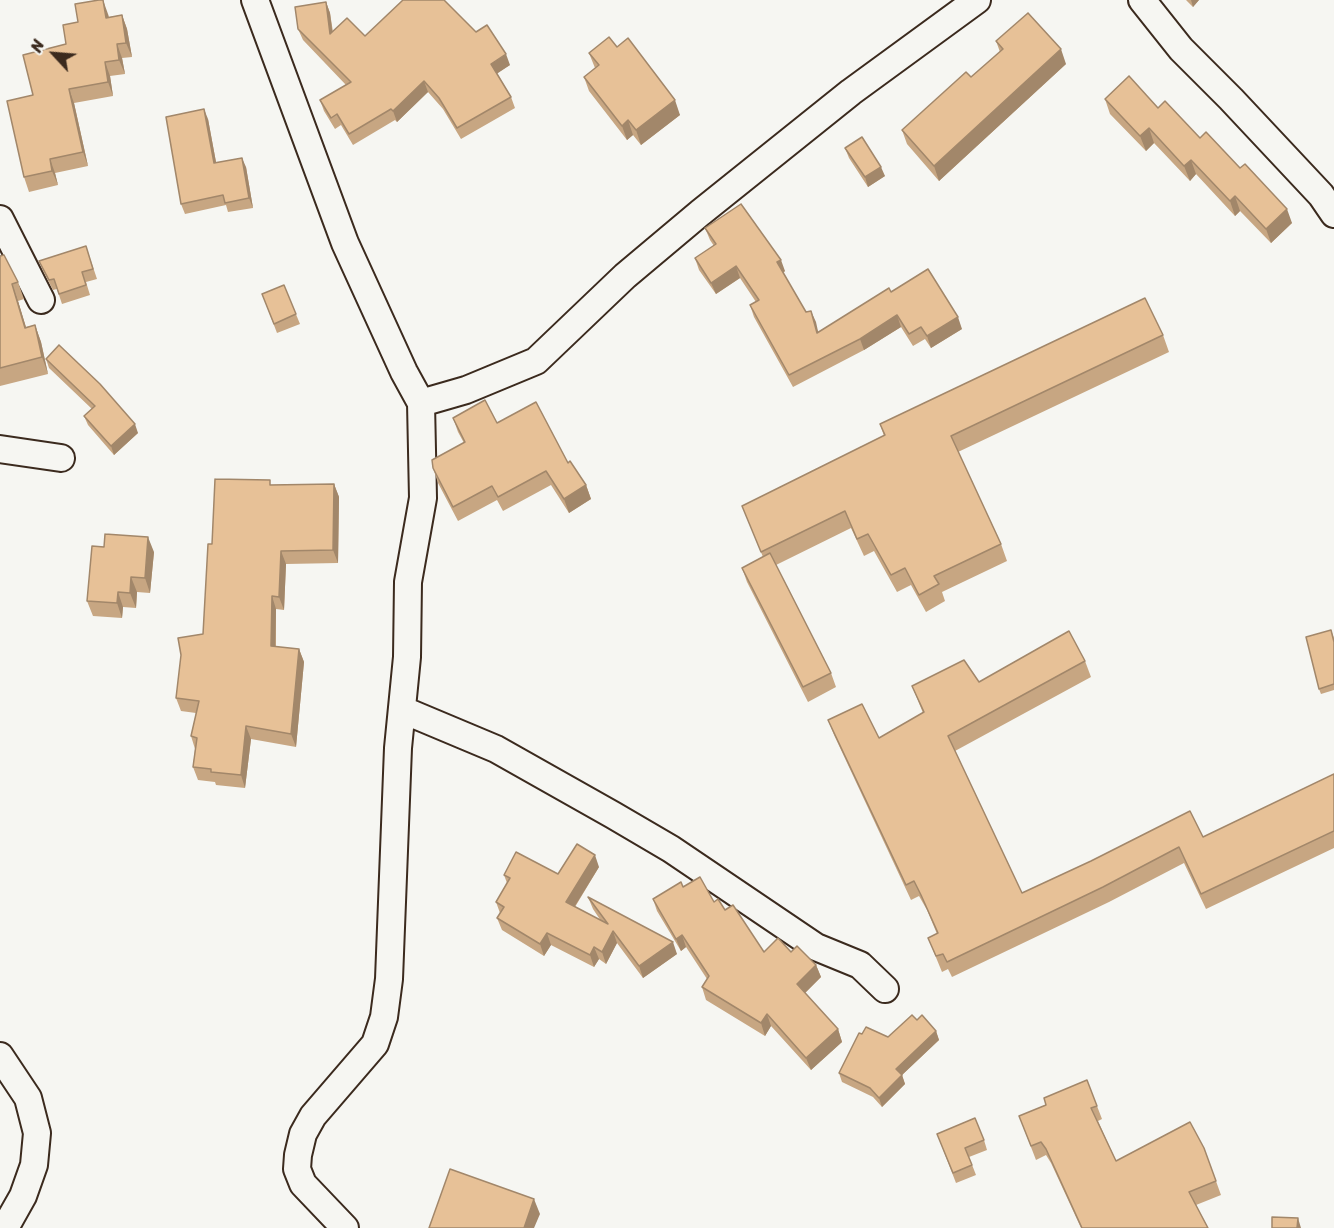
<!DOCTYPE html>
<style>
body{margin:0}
#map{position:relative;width:1334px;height:1228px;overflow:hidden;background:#f6f6f2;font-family:Sriracha,sans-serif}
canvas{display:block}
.north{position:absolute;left:24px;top:24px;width:60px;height:60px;-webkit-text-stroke:4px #f6f6f2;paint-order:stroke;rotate:296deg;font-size:16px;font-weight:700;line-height:24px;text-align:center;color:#3b2a1e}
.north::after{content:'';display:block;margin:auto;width:21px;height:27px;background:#3b2a1e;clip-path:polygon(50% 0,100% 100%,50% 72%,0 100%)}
</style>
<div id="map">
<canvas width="1334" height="1228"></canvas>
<div class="north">N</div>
</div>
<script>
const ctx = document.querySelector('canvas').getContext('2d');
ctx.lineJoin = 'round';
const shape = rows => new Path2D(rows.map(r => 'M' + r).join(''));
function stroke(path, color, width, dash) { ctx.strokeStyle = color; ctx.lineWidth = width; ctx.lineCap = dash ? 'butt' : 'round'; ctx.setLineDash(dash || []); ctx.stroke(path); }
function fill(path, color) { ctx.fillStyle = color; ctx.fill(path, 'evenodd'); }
const minor = shape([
 [255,0,345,243,404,372,421,403,423,498,408,582,407,657,398,748,389,979,384,1017,375,1044,313,1116,303,1134,298,1155,297,1169,303,1184,345,1228],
 [1142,0,1181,49,1231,99,1321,195,1334,214],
 [0,219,41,300],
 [421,403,466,390,536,361,625,276,700,213,851,92,977,0],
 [0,449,61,458],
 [403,710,496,749,613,815,671,849,816,947,860,965,885,989],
 [0,1056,28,1098,37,1133,34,1165,23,1196,5,1228]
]);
stroke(minor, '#3b2a1e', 30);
stroke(minor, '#f6f6f2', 26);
fill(shape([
 [1186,0,1199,0,1193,7],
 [326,2,330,13,333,32,365,36,510,65,497,73,511,97,515,108,461,139,443,109,428,92,397,122,395,120,353,145,341,125,335,129,324,111,320,100,346,85,303,40,298,29],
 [108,14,109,17,122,15,127,29,132,57,122,58,125,74,110,76,113,96,74,103,88,166,55,173,58,185,29,192,24,177,33,95,66,44,78,22],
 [996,41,1066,64,939,181,907,144,902,130,971,77,1000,52],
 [617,47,680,115,641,145,633,135,627,140,589,91,584,77,595,68,589,53],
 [1105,99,1158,108,1200,138,1292,223,1271,243,1240,211,1235,216,1196,174,1190,181,1154,143,1146,151,1110,114],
 [208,119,216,162,246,167,253,208,228,212,226,205,185,214,181,204],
 [845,148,885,176,868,187,849,158],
 [705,228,785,271,783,273,806,312,811,311,818,332,891,292,962,329,931,348,925,339,913,346,901,327,864,350,793,387,754,317,750,305,756,302,740,278,716,294,699,270,695,258,714,246,710,240],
 [86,246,97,279,86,282,90,295,62,304,57,289,53,290,43,271,39,261],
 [0,256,18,282,24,299,18,301,26,327,35,325,41,342,48,374,0,386],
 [284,285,300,324,277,333,262,294],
 [1163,335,1169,352,958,452,1001,544,1007,561,942,592,945,601,926,612,911,585,897,592,874,551,864,556,851,528,776,565,831,673,836,687,808,702,747,582,742,568,763,557,742,506,884,436,880,424],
 [46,359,138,433,114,455,88,425,84,416,92,409,49,368],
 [453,418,497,423,568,463,586,485,591,499,569,513,551,485,503,511,497,500,458,521,438,483,433,468,464,443,458,432],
 [334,484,339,497,338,563,286,564,284,610,276,609,276,647,299,649,304,662,296,747,251,739,245,788,216,785,215,782,198,780,193,767,195,749,191,736,196,713,181,711,176,698,203,634,212,544,272,485],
 [154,552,150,593,137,592,136,608,123,607,122,618,93,616,87,601],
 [1331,630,1334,638,1334,690,1321,694,1319,689],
 [1085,661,1091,677,955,751,1022,893,1203,837,1334,774,1334,848,1206,909,1184,863,1109,902,952,977,948,969,942,972,928,938,937,934,927,910,919,896,911,900,834,735,828,720,879,738,923,713,912,686,979,682],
 [599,867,575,907,601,921,593,909,588,897,677,954,643,978,617,943,606,964,599,959,594,967,551,945,544,956,502,930,497,918,500,913,496,902,507,883,504,875,558,874],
 [683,887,714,902,725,910,764,952,791,952,816,965,821,977,805,993,838,1029,842,1042,811,1070,771,1026,765,1036,706,1000,702,987,707,979,686,947,681,951,657,911,653,899],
 [917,1020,936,1031,939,1040,902,1075,905,1084,882,1107,873,1097,842,1082,839,1073,862,1034,888,1037],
 [1097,1106,1102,1119,1098,1121,1116,1161,1204,1148,1221,1195,1196,1205,1208,1228,1081,1228,1051,1163,1046,1155,1036,1160,1019,1116],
 [937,1134,984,1140,987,1150,969,1157,976,1175,956,1183]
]), '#c7a682');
fill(shape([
 [103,0,108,14,111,32,106,18],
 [1191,0,1199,0,1193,7],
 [326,2,330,13,334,45,330,34],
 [122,15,127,29,132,57,126,43],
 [117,44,122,58,125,74,119,60],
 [1061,49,1066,64,939,181,934,166],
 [506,54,510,65,495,75,491,64],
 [105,62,110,76,113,96,108,82],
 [424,81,428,92,397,122,393,111],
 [69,89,74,103,88,166,83,152],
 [675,100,680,115,641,145,636,130],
 [204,109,208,119,218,173,214,163],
 [628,120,633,135,627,140,622,126],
 [1149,128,1154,143,1146,151,1140,136],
 [242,158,246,167,253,208,249,198],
 [50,159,55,173,58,185,52,171],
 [1191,160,1196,174,1190,181,1184,166],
 [881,167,885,176,868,187,865,177],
 [1235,196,1240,211,1235,216,1230,201],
 [1287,209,1292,223,1271,243,1266,229],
 [781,260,785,271,781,274,777,262],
 [736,266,740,278,716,294,711,283],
 [12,284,18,301,31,344,25,328],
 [811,311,816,322,821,345,817,333],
 [897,315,901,327,864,350,860,339],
 [958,317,962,329,931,348,927,336],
 [35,325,41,342,48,374,42,357],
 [135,424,138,433,114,455,111,446],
 [334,484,339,497,338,563,333,550],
 [586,485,591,499,569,513,564,499],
 [148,537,154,552,150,593,145,578],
 [281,551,286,564,284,610,279,597],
 [131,577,137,592,136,608,130,593],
 [118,592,123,607,122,618,117,603],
 [272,596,276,609,275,659,271,646],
 [299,649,304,662,296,747,291,734],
 [246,726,251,739,245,788,241,775],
 [595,855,599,867,570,914,566,902],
 [613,931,617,943,606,964,602,952],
 [547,933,551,945,544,956,540,944],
 [682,935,686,947,681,951,676,939],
 [673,942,677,954,643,978,639,966],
 [594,947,599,959,594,967,590,955],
 [816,965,821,977,801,997,797,984],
 [767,1014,771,1026,765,1036,761,1023],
 [838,1029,842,1042,811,1070,806,1058],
 [936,1031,939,1040,902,1075,905,1084,882,1107,879,1098,896,1069],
 [534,1199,540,1214,534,1228,524,1228],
 [1298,1218,1301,1228,1297,1228]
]), '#a2876a');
const building = shape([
 [99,0,103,0,106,18,122,15,126,43,117,44,119,60,105,62,108,82,69,89,83,152,50,159,52,171,24,177,7,101,33,95,23,55,66,44,63,25,78,22,75,4,99,0],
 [403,0,444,0,476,32,487,25,506,54,491,64,511,97,457,128,439,98,424,81,393,111,391,109,349,134,337,114,331,118,320,100,351,82,298,29,295,7,326,2,330,34,347,18,365,36,403,0],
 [1028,13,1061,49,934,166,902,130,966,72,971,77,1003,49,996,41,1028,13],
 [609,37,617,47,628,38,675,100,636,130,628,120,622,126,584,77,599,65,589,53,609,37],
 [1129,76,1158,108,1165,101,1200,138,1206,132,1240,168,1245,164,1287,209,1266,229,1235,196,1230,201,1191,160,1184,166,1149,128,1140,136,1105,99,1129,76],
 [204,109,214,163,242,158,249,198,225,203,223,195,181,204,166,117,204,109],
 [862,137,881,167,865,177,845,148,862,137],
 [741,204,781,260,777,262,806,312,811,311,817,333,889,288,891,292,928,269,958,317,927,336,921,327,909,334,897,315,860,339,789,375,750,305,759,300,736,266,711,283,695,258,716,244,705,228,741,204],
 [86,246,93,269,82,272,86,285,59,294,54,279,49,280,39,261,86,246],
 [4,255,18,282,12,284,25,328,35,325,42,357,0,368,0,256,4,255],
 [284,285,296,314,274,324,262,294,284,285],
 [1145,298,1163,335,951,436,1001,544,934,576,939,584,919,595,905,568,891,575,868,534,857,539,845,511,761,552,742,506,885,435,880,424,1145,298],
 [59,345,100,384,135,424,111,446,84,416,95,406,46,359,59,345],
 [485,400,497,423,536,402,568,463,570,461,586,485,564,499,546,471,498,497,492,486,453,507,433,468,432,460,465,442,453,418,485,400],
 [215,479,270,480,270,485,334,484,333,550,281,551,279,597,272,596,271,646,299,649,291,734,246,726,241,775,211,772,211,769,193,767,197,738,191,736,199,701,176,698,181,655,178,638,203,634,208,544,212,544,215,479],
 [105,534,148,537,145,578,131,577,130,593,118,592,117,603,87,601,92,546,104,547,105,534],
 [770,553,831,673,803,687,742,568,770,553],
 [1331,630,1334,642,1334,684,1319,689,1306,637,1331,630],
 [1069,631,1085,661,948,736,1022,893,1091,861,1190,811,1203,837,1334,774,1334,831,1201,894,1179,847,1103,887,947,962,943,954,936,956,928,938,938,933,921,895,914,881,906,885,828,720,862,704,879,738,924,712,912,686,964,660,979,682,1069,631],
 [577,844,595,855,566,902,608,924,588,897,673,942,639,966,613,931,602,952,594,947,590,955,547,933,540,944,497,918,504,907,496,902,510,878,504,875,516,852,558,874,577,844],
 [700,877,714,902,718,899,725,910,733,905,764,952,778,938,791,952,797,946,816,965,797,984,838,1029,806,1058,767,1014,761,1023,702,987,709,976,682,935,676,939,653,899,681,882,683,887,700,877],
 [912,1015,917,1020,922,1015,936,1031,896,1069,902,1075,879,1098,870,1088,839,1073,859,1033,862,1034,866,1027,888,1037,912,1015],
 [1087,1080,1097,1106,1091,1108,1116,1161,1190,1122,1204,1148,1216,1181,1189,1192,1208,1228,1082,1228,1046,1149,1041,1142,1031,1146,1019,1116,1046,1105,1044,1098,1087,1080],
 [975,1118,984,1140,965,1148,972,1165,953,1173,937,1134,975,1118],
 [450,1169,534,1199,524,1228,429,1228,450,1169],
 [1272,1217,1298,1218,1297,1228,1272,1228,1272,1217]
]);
fill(building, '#e7c197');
stroke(building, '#a2876a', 1.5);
</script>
